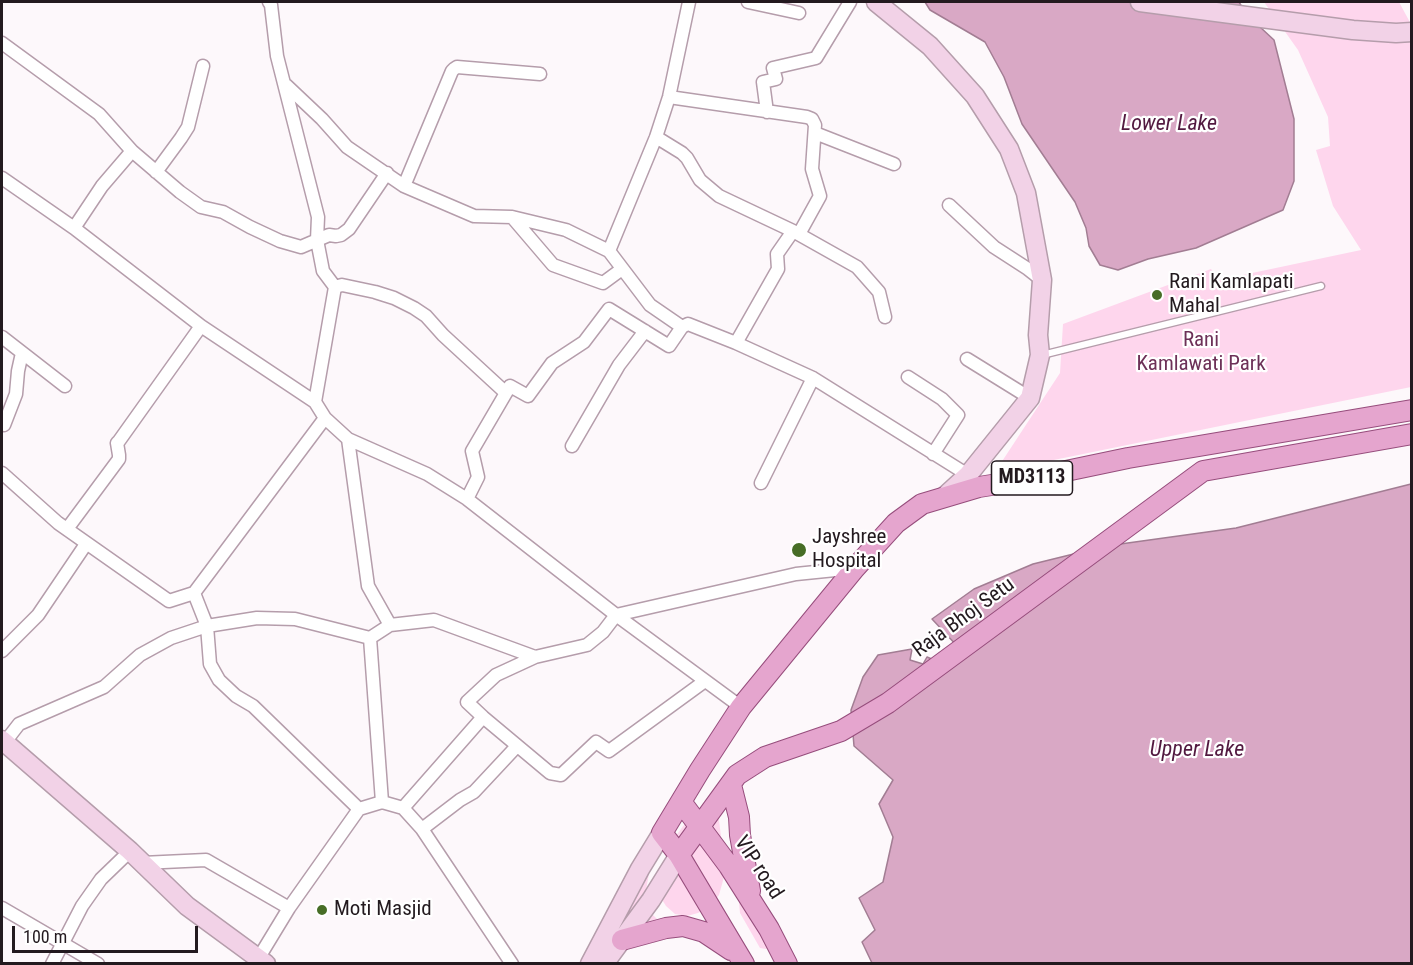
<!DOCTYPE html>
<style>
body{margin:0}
#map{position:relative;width:1413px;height:965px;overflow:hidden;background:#fdf8fb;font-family:"Roboto Condensed",sans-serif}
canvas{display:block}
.frame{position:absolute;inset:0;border:3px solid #231a1f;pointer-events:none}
.scale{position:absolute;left:12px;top:926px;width:186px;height:27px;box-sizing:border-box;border:3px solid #231a1f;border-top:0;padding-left:8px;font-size:18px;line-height:21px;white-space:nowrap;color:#231a1f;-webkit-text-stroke:4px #fff;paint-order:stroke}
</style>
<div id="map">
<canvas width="1413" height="965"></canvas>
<div class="frame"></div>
<div class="scale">100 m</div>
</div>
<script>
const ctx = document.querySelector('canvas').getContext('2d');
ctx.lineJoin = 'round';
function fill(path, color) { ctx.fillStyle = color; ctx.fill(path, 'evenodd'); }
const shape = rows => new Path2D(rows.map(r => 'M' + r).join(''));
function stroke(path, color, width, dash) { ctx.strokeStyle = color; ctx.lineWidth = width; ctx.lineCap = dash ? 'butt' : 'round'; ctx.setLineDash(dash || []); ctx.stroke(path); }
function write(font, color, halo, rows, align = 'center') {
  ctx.font = font + ' "Roboto Condensed",sans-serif'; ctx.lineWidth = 4.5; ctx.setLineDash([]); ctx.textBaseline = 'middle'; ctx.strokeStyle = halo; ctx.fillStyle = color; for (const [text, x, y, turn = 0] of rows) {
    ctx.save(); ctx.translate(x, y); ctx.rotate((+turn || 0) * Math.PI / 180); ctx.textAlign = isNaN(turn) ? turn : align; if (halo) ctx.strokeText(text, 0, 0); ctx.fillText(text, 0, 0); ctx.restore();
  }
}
fill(shape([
 [1264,2,1399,2,1412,26,1411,387,995,472,1060,373,1063,324,1211,269,1219,280,1361,250,1333,206,1316,150,1330,146,1328,117,1298,50],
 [713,813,719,820,723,854,724,877,719,895,709,907,698,913,687,916,675,914,666,906,661,898,673,840,689,818],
 [651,862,645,896,649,911,657,919,627,929,610,940],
 [738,893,769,947,766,949,760,948,740,913]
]), '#fed6ed');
const water = shape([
 [925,2,1239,2,1246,14,1274,40,1294,119,1294,181,1283,210,1196,248,1148,259,1118,270,1100,265,1089,246,1086,228,1075,202,1022,124,1004,77,985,42,930,10,925,2],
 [1411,484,1411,963,872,963,862,942,875,930,859,898,883,882,893,837,879,804,893,780,854,746,851,710,863,677,878,655,912,649,910,660,923,664,927,657,946,665,959,648,932,619,974,589,1033,564,1106,546,1236,528,1411,484]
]);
fill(water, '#d9a8c5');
stroke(water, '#a27d93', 1.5);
const lane = shape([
 [1042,355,1321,286]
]);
const street = shape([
 [269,2,271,5,277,56,318,217,317,240,323,271,335,287,315,402],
 [748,2,799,13],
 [2,43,99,114,132,151,180,192,201,207,223,212,250,227,280,241,301,247,329,235,336,236,341,235,349,229,387,173],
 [286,85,322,119,347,147,404,186,474,216,512,217,566,230,609,251],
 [669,97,807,117,812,119,815,125,812,169,820,196,799,234],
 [767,112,763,82,776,79,773,68,816,58,850,2],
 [815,133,894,164],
 [656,137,682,153,687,158,700,180,719,196,793,231,857,267,879,292,885,317],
 [156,172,181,138,188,127,203,66],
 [2,178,74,228,201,326,315,402,325,418,348,439,427,474,467,499,616,615,741,707],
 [404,186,452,71,454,69,457,67,540,74],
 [949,205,994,247,1028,269,1042,280],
 [512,217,553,265,603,283,622,269],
 [74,228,102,186,132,151],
 [335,287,342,285,375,292,394,298,414,308,426,316,443,335,506,393],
 [682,327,650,305,609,251,656,137,669,97,689,2],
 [2,337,65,386],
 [736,343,778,269,777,254,793,231],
 [967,359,1030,398],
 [908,377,942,399,958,415,933,454],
 [4,425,16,394,18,371,22,353],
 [348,439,368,586,390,625],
 [572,446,619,365,645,331],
 [2,473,58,523,169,601,194,593,325,418],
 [761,483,813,378],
 [467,499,478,477,472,451,510,386,528,396,552,363,584,342,609,309,669,346,682,327,688,324,736,343,813,378,968,475],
 [67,529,119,459,119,455,117,443,119,441,201,326],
 [194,593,207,626,210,664,219,680,236,696,253,706,359,809],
 [370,638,382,802],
 [2,651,38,615,86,544],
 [705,681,609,751,596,742,561,775,550,773,483,717,467,702,496,675,535,657,587,645,603,632,616,615,796,574,855,568],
 [2,746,19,724,104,687,140,655,171,638,207,626,257,618,295,619,370,638,390,625,434,620,535,657],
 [403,808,483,717],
 [422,829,460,800,474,792,517,746],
 [142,863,206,860,289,908],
 [2,908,98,964],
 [258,959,289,908,359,809,382,802,403,808,422,829,512,964],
 [52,964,82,906,101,879,130,851]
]);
const secondary = shape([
 [876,2,930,46,975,96,1009,149,1026,193,1042,280,1038,335,1040,355,1030,398,968,475,945,496],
 [1140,2,1353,30,1396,33,1412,32],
 [2,740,130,851,187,906,266,964],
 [590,964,640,869,662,833],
 [604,964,651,900,679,855]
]);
const primary = shape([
 [731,785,739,817,740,835,750,891],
 [682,803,729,866,769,929,787,964],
 [679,855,737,775,765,757,841,731,888,703,1203,471,1412,434],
 [622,940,666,928,683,926,704,932,731,950],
 [744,964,679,855,662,833,700,770,741,707,855,568,896,523,922,504,979,487,1023,480,1128,458,1412,410]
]);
stroke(lane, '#b59dab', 9);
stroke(street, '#b59dab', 15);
stroke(secondary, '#b59dab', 21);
stroke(primary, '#964d7c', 22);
stroke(lane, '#fff', 6);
stroke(street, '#fff', 12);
stroke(secondary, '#f2d2e7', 18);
stroke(primary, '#e5a5ce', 20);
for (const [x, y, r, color] of [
 [1157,295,6,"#476d26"],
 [799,550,8,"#476d26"],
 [322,910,6,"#476d26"]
]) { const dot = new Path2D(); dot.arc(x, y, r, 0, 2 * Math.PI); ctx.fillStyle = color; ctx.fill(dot); stroke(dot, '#fff', 2); }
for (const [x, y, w] of [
 [1032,478,81]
]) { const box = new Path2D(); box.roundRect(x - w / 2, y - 17, w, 34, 4.5); ctx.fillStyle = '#fff'; ctx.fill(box); stroke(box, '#231a1f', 1.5); }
write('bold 20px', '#231a1f', null, [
 ["MD3113",1032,478]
]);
write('21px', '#231a1f', '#fff', [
 ["Rani Kamlapati",1169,283],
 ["Mahal",1169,307],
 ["Jayshree",812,538],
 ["Hospital",812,562],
 ["Moti Masjid",334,910]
], 'left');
write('21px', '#6d3158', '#fff', [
 ["Rani",1201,341],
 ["Kamlawati Park",1201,365]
]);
write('21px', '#231a1f', '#fff', [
 ["Raja Bhoj Setu",964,618,-36],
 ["VIP road",758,868,57]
]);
write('italic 22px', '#521940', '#fff', [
 ["Lower Lake",1169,124],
 ["Upper Lake",1197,750]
]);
</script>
